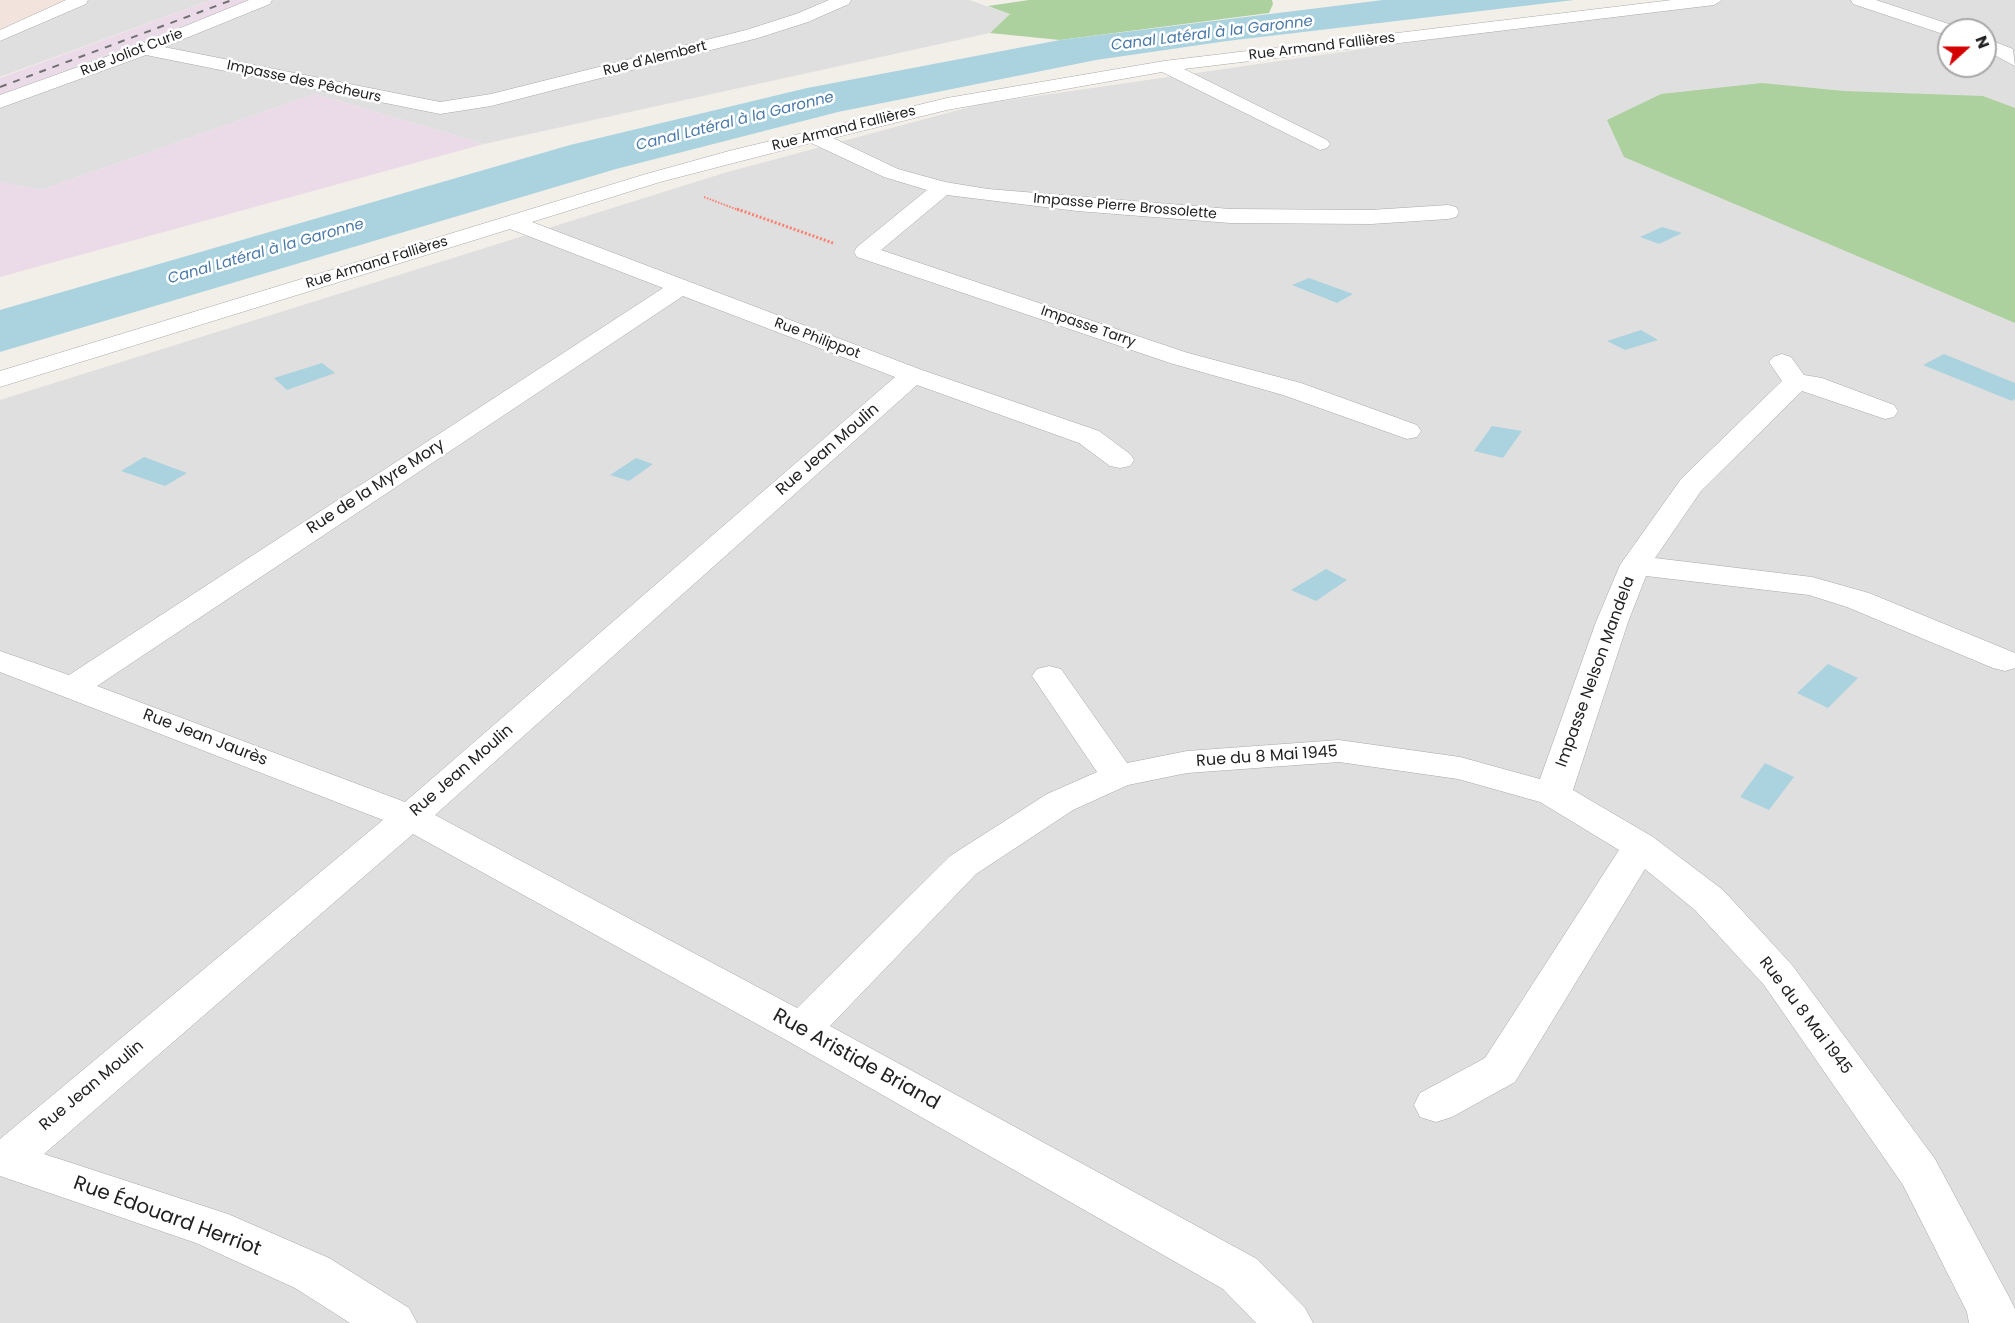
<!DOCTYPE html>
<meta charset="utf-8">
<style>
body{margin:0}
#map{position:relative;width:2015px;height:1323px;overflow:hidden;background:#f2efe9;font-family:Poppins,sans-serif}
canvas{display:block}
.north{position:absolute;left:1937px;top:18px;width:60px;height:60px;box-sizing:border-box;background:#fff;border:2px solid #a7a7a7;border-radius:50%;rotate:69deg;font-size:16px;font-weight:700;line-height:24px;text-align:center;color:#222}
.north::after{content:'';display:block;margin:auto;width:21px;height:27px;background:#d40000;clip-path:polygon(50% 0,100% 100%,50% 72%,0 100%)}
</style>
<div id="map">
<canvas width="2015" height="1323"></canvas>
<div class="north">N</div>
</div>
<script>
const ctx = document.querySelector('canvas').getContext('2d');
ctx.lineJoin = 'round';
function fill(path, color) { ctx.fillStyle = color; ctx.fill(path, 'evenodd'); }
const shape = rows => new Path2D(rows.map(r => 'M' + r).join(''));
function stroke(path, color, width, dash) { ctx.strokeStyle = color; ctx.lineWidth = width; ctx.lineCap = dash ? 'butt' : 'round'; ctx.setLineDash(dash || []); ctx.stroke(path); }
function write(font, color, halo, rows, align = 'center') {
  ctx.font = font + ' Poppins,sans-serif'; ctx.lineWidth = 5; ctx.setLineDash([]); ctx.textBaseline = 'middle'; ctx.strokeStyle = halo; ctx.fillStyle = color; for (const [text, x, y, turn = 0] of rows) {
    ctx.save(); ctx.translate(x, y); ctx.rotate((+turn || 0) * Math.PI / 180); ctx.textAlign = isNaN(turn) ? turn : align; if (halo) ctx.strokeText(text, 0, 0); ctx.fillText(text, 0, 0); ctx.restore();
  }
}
fill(shape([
 [69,0,211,0,0,77,0,29],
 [252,0,969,0,1010,14,990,33,484,144,315,94,41,190,0,182,0,95],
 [1724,0,2015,0,2015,1323,0,1323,0,400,724,173,981,104,1508,28],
 [1949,30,1985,30,1985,66,1949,66]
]), '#e0dfdf');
fill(shape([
 [211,0,252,0,0,95,0,78],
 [315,94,484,144,0,277,0,182,41,190]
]), '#ebdbe8');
fill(shape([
 [0,0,69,0,0,29]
]), '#f3e3dd');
fill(shape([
 [1029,0,1272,0,1273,4,1269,13,1060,40,990,33,1010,14,988,6],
 [1762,83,1844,91,1983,96,2015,108,2015,323,1624,157,1607,120,1661,94]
]), '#add19e');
fill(shape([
 [1383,0,1574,0,1227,41,1096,60,838,112,616,169,0,352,0,310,570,145,807,88,1060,40],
 [1662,227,1682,233,1659,244,1640,237],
 [1309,278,1353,294,1337,303,1292,285],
 [1641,330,1658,340,1625,350,1607,341],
 [1944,354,2015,383,2015,399,2012,401,1923,365],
 [322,363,335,373,287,390,274,378],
 [1492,426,1522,431,1503,458,1474,451],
 [144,457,187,473,165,486,121,471],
 [636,458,653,464,629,481,610,475],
 [1326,569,1347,580,1316,601,1291,590],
 [1828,664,1858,678,1828,708,1797,693],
 [1765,763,1794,777,1769,810,1740,797]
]), '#aad3df');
const minor = shape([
 [66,0,88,0,86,4,0,41,0,30,66,0],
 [249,0,272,0,270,4,164,47,440,102,491,94,746,30,796,14,829,0,851,0,849,4,808,22,758,38,491,106,440,114,146,55,0,108,0,95,139,45,249,0],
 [1672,0,1722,0,1714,5,1184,69,1327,140,1330,144,1327,148,1320,150,1162,72,947,110,833,138,898,169,945,182,988,189,1230,209,1371,210,1448,205,1456,207,1459,212,1456,217,1448,219,1371,224,1230,223,1077,211,947,195,881,250,1188,353,1301,383,1417,425,1421,431,1417,437,1407,439,1283,395,1170,363,857,257,854,252,857,247,927,190,884,177,811,143,660,182,532,222,922,370,1099,431,1130,454,1134,460,1130,466,1120,468,1110,466,1079,443,917,385,435,815,797,1008,950,856,1047,794,1097,772,1032,676,1037,669,1049,666,1061,669,1127,763,1187,751,1339,740,1460,757,1540,779,1596,622,1620,565,1681,479,1782,381,1769,362,1773,357,1782,354,1791,357,1804,375,1822,378,1894,405,1898,411,1894,417,1885,419,1802,391,1701,491,1655,558,1812,577,1869,593,2015,653,2015,668,2005,671,1993,668,1847,607,1809,595,1646,576,1628,622,1573,790,1653,837,1723,890,1792,965,1935,1159,2008,1295,2015,1309,2015,1323,1969,1323,1967,1312,1903,1185,1764,985,1695,910,1645,869,1515,1082,1452,1117,1436,1122,1420,1117,1414,1105,1420,1093,1485,1058,1619,850,1540,802,1458,779,1339,762,1187,773,1128,785,1073,810,976,874,830,1026,1257,1259,1305,1308,1313,1323,1256,1323,1223,1289,786,1040,413,834,44,1154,228,1214,329,1258,409,1308,417,1323,350,1323,295,1288,196,1243,0,1176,0,1139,383,820,0,672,0,651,69,675,663,288,510,229,0,387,0,371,646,174,729,151,947,98,1164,61,1672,0],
 [683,296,895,377,405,802,97,686,683,296],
 [1851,0,1876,0,1955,26,1958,30,1949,30,1949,35,1943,34,1853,4,1851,0],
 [1985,38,2013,49,2015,66,1985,50,1985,38]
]);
stroke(minor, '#a9a9a9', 1);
stroke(shape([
 [704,197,741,211]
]), '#fa8072', 2, [1.5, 1.5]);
stroke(shape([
 [737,209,833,243]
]), '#fa8072', 3, [2, 2]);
fill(minor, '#fff');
stroke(shape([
 [0,87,232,0]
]), '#707070', 2, [7, 7]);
write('14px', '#222', '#fff', [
 ["Rue Armand Fallières",1322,47,-7],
 ["Rue Joliot Curie",132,53,-21],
 ["Rue d'Alembert",655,59,-14],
 ["Impasse des Pêcheurs",304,82,12],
 ["Rue Armand Fallières",844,129,-14],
 ["Impasse Pierre Brossolette",1125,207,5],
 ["Rue Armand Fallières",377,263,-17],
 ["Impasse Tarry",1088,327,19],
 ["Rue Philippot",817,339,21]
]);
write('italic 15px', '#4a7aab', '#fff', [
 ["Canal Latéral à la Garonne",1212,34,-7],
 ["Canal Latéral à la Garonne",735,122,-14],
 ["Canal Latéral à la Garonne",266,252,-16]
]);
write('16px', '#222', '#fff', [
 ["Rue Jean Moulin",828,450,-41],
 ["Rue de la Myre Mory",376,487,-33],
 ["Impasse Nelson Mandela",1596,672,-70],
 ["Rue Jean Jaurès",205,738,21],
 ["Rue du 8 Mai 1945",1267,757,-4],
 ["Rue Jean Moulin",462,771,-41],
 ["Rue du 8 Mai 1945",1805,1016,53],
 ["Rue Jean Moulin",92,1086,-40]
]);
write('20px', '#222', '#fff', [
 ["Rue Aristide Briand",856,1060,29],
 ["Rue Édouard Herriot",167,1217,20]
]);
</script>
